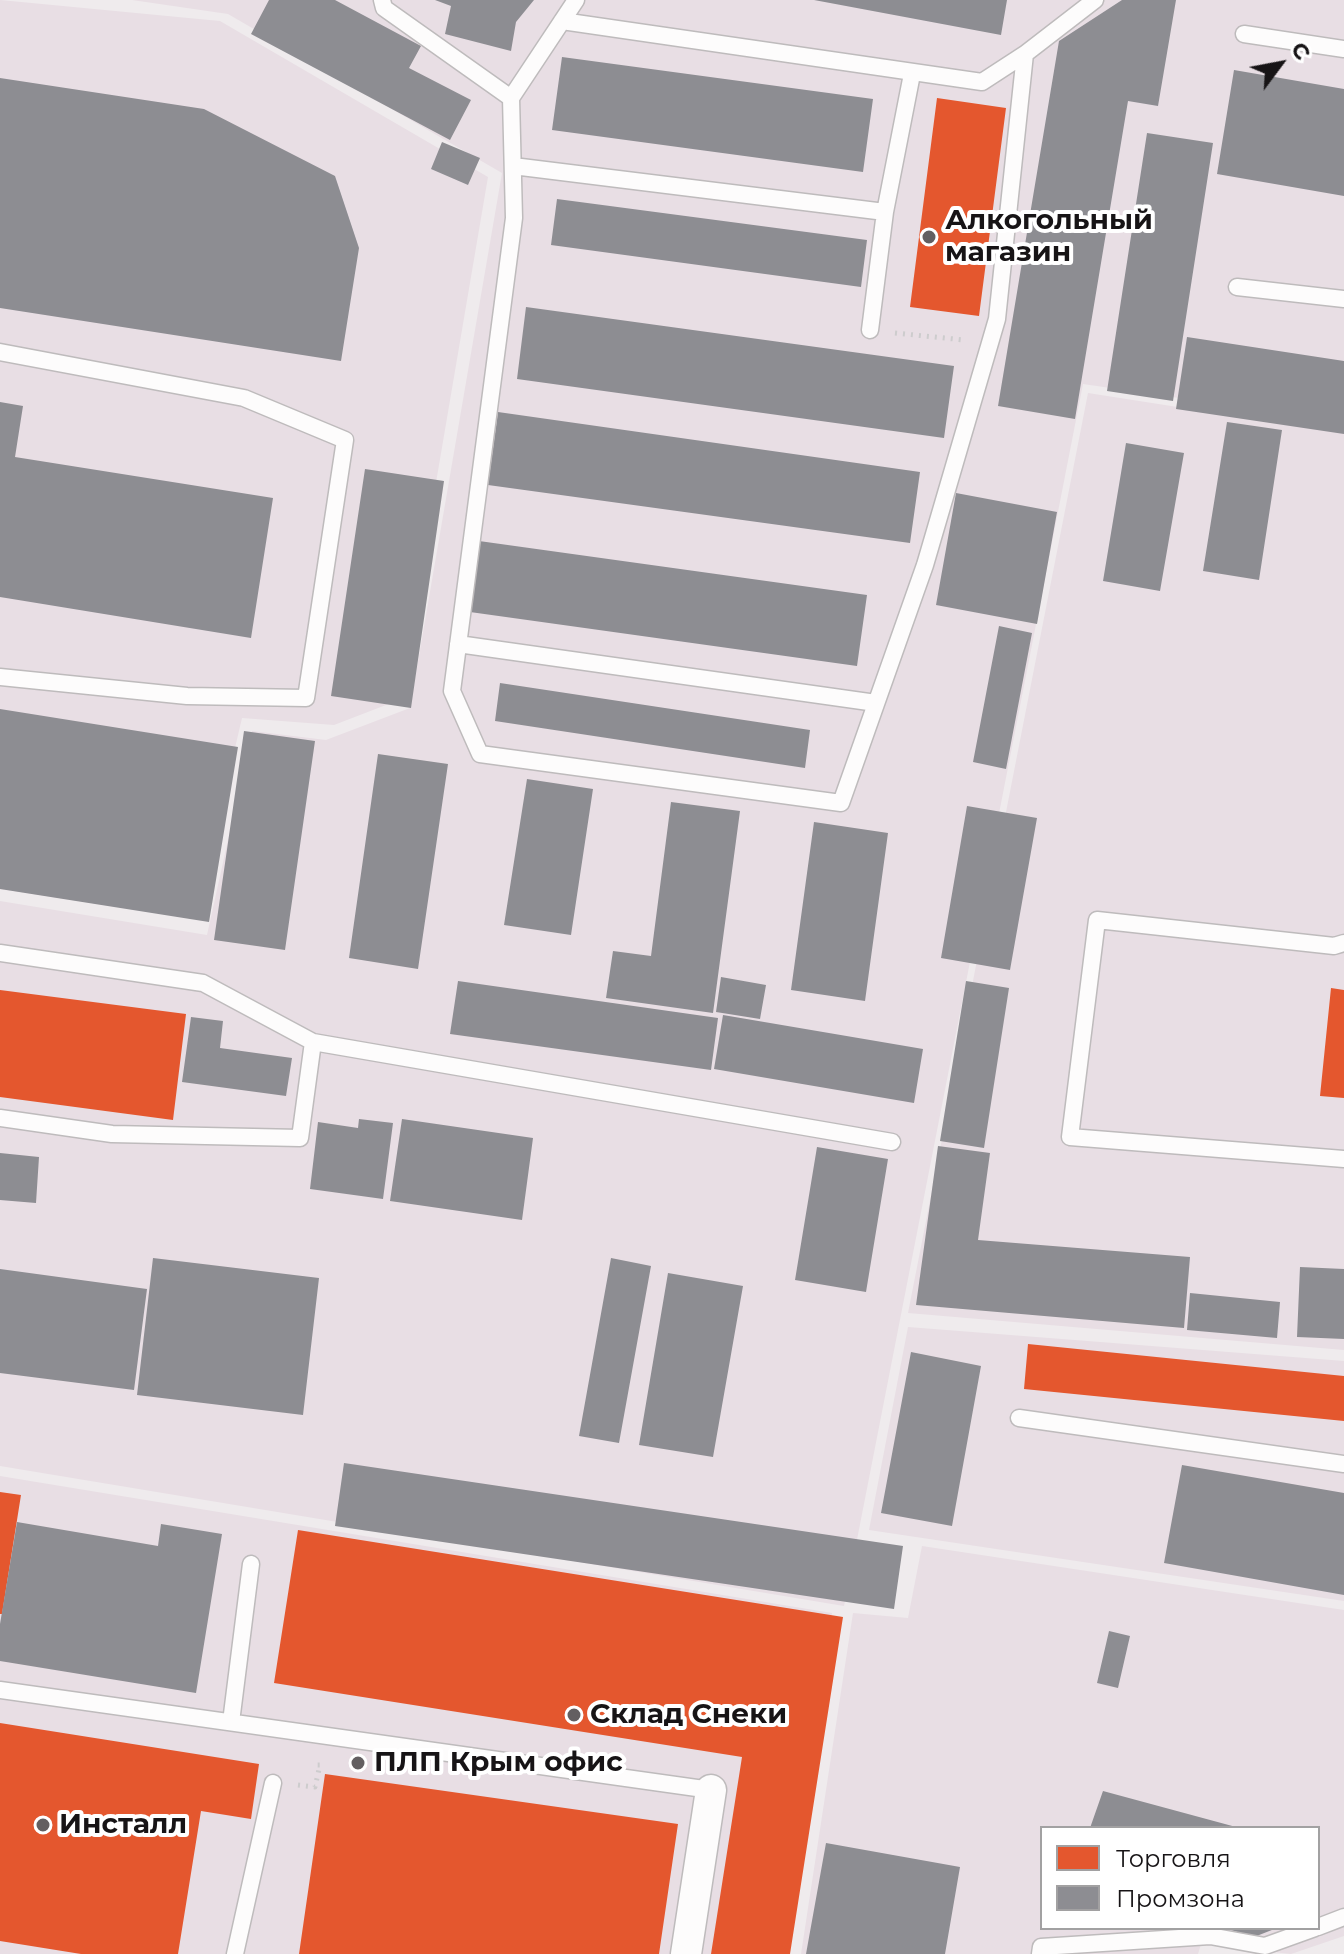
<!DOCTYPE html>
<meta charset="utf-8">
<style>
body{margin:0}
#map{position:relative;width:1344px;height:1954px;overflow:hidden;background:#efebed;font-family:Montserrat,sans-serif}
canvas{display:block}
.legend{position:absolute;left:1040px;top:1826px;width:280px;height:104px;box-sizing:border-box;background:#fff;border:2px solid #a2a1a2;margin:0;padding:10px 14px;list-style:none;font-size:24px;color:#171416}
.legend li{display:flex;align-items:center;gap:16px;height:40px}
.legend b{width:40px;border:2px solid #a2a1a2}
.north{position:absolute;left:1240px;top:24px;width:80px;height:80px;-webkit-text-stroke:6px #fff;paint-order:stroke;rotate:58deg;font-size:22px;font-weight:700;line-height:32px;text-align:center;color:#171416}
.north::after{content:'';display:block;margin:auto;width:28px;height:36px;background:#171416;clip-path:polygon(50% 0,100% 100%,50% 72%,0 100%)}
</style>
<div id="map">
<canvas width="1344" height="1954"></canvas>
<ul class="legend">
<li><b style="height:22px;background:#e4572e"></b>Торговля</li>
<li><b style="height:22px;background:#8d8d92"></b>Промзона</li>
</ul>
<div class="north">С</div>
</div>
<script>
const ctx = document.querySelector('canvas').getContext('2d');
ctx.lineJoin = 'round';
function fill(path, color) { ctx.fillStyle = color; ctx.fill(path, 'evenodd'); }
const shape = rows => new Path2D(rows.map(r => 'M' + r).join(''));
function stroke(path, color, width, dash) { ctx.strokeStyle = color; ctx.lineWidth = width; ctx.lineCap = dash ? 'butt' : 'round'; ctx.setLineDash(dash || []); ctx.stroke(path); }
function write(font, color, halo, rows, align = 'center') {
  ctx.font = font + ' Montserrat,sans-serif'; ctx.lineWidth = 8; ctx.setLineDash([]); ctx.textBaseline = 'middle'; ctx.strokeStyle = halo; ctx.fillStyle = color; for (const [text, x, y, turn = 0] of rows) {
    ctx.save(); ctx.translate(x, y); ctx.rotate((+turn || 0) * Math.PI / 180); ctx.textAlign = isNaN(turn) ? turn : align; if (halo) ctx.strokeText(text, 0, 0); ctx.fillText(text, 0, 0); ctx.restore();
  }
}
fill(shape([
 [0,0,220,21,488,177,399,700,334,725,242,718,195,919,0,889],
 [132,0,1344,0,1344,422,1083,384,844,1606,0,1466,0,901,207,935,252,731,326,740,410,708,502,173,228,14],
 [1088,393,1344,433,1344,1350,908,1313],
 [908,1327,1344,1361,1344,1601,869,1530],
 [0,1476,832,1613,783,1954,0,1954],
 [922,1546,1344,1610,1344,1936,1291,1954,1201,1944,1198,1954,801,1954,853,1613,908,1618],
 [1042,1828,1318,1828,1318,1928,1042,1928]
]), '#e8dee4');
fill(shape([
 [937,98,1006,108,979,316,910,307],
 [1331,988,1344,990,1344,1098,1320,1096],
 [0,990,186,1014,173,1120,0,1097],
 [1028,1344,1344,1376,1344,1421,1024,1389],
 [0,1492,21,1495,2,1614,0,1614],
 [298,1530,843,1617,790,1954,711,1954,742,1757,274,1683],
 [0,1723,259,1764,251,1819,201,1811,178,1954,81,1954,0,1941],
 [325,1774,678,1824,659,1954,299,1954]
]), '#e4572e');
fill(shape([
 [269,0,335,0,421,46,409,68,471,100,450,140,251,34],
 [435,0,534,0,516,22,511,51,445,34,451,6],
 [814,0,1007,0,1001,35],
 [1122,0,1176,0,1158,106,1128,101,1075,419,998,406,1059,41],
 [562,57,873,99,863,172,552,130],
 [1234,70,1344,89,1344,196,1217,174],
 [0,78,204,109,335,176,359,248,341,361,0,308],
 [1147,133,1213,143,1173,401,1107,391],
 [442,142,480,158,468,185,431,169],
 [557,199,867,240,861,287,551,245],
 [526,307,954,366,944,438,517,379],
 [1187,337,1344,361,1344,434,1176,409],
 [0,402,23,406,15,457,273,498,251,638,0,597],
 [498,412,920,472,910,543,488,485],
 [1227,422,1282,430,1259,580,1203,571],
 [1126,443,1184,453,1160,591,1103,581],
 [365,469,444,481,411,708,331,696],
 [956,493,1057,512,1037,624,936,605],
 [479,541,867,595,857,666,470,612],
 [999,626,1032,633,1006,769,973,762],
 [500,683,810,730,805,768,495,721],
 [0,709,238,747,209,922,0,889],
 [244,731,315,741,285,950,214,940],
 [378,754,448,764,418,969,349,958],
 [527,779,593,789,571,935,504,925],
 [671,802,740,811,713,1013,606,998,613,951,651,956],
 [967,806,1037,818,1010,970,941,958],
 [814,822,888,833,865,1001,791,990],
 [721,977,766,985,760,1019,716,1012],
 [458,981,718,1018,711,1070,450,1034],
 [966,981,1009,988,984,1148,940,1141],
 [723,1015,923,1049,914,1103,714,1069],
 [191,1017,223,1021,220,1048,292,1058,286,1096,182,1082],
 [359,1119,393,1123,383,1199,310,1189,318,1122,358,1128],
 [402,1119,533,1138,522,1220,390,1201],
 [938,1146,990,1153,978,1240,1190,1257,1184,1328,916,1305],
 [817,1147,888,1159,866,1292,795,1280],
 [0,1153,39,1157,36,1203,0,1200],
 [153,1258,319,1278,303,1415,137,1395],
 [611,1258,651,1266,619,1443,579,1436],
 [1300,1267,1344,1269,1344,1339,1297,1337],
 [0,1269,147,1289,134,1390,0,1373],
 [668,1273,743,1286,713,1457,639,1445],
 [1190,1293,1280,1302,1277,1338,1187,1330],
 [911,1352,981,1366,952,1526,881,1513],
 [344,1463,903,1546,894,1609,335,1526],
 [1182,1465,1344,1493,1344,1595,1164,1563],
 [17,1522,158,1546,161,1524,222,1534,196,1693,0,1661,0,1624],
 [1109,1631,1130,1636,1118,1688,1097,1683],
 [1103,1791,1236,1827,1236,1828,1090,1828],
 [826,1843,960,1867,945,1954,806,1954],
 [1224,1928,1277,1928,1254,1937]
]), '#8d8d92');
const service = shape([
 [382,0,384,8,511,98,514,218,452,691,480,754,841,803,925,565,997,319,1025,54,1095,0],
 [562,21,982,82,1025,54],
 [1244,34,1344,49],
 [511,98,576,0],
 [513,166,885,212,912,74],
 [1237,287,1344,299],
 [870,330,885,212],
 [0,352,244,398,345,440,306,698,187,696,0,677],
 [458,644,876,703],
 [1344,943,1334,946,1097,920,1070,1137,1344,1159],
 [0,953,203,983,313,1042,892,1142],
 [0,1118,112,1134,300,1138,313,1042],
 [1019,1418,1344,1464],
 [0,1690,711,1790],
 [231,1722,251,1564],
 [1318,1927,1344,1917],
 [235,1954,273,1783],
 [1040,1954,1041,1947,1210,1936,1265,1946,1315,1928]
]);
const minor = shape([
 [686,1954,711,1790]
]);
stroke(service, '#bebbbc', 19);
stroke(minor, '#bebbbc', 33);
stroke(shape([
 [895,333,964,340],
 [298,1785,315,1787,320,1765,317,1765]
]), '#cdcccd', 5, [2, 6]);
stroke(service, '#fdfcfc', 16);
stroke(minor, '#fdfcfc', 30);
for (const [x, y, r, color] of [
 [929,237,8,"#635f61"],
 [574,1715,8,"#635f61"],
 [358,1763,8,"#635f61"],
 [43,1825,8,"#635f61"]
]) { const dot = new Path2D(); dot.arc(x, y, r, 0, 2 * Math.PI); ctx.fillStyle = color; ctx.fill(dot); stroke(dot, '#fff', 3); }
write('bold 28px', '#171416', '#fff', [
 ["Алкогольный",945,221],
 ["магазин",945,253],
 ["Склад Снеки",590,1715],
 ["ПЛП Крым офис",374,1763],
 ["Инсталл",59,1825]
], 'left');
</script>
